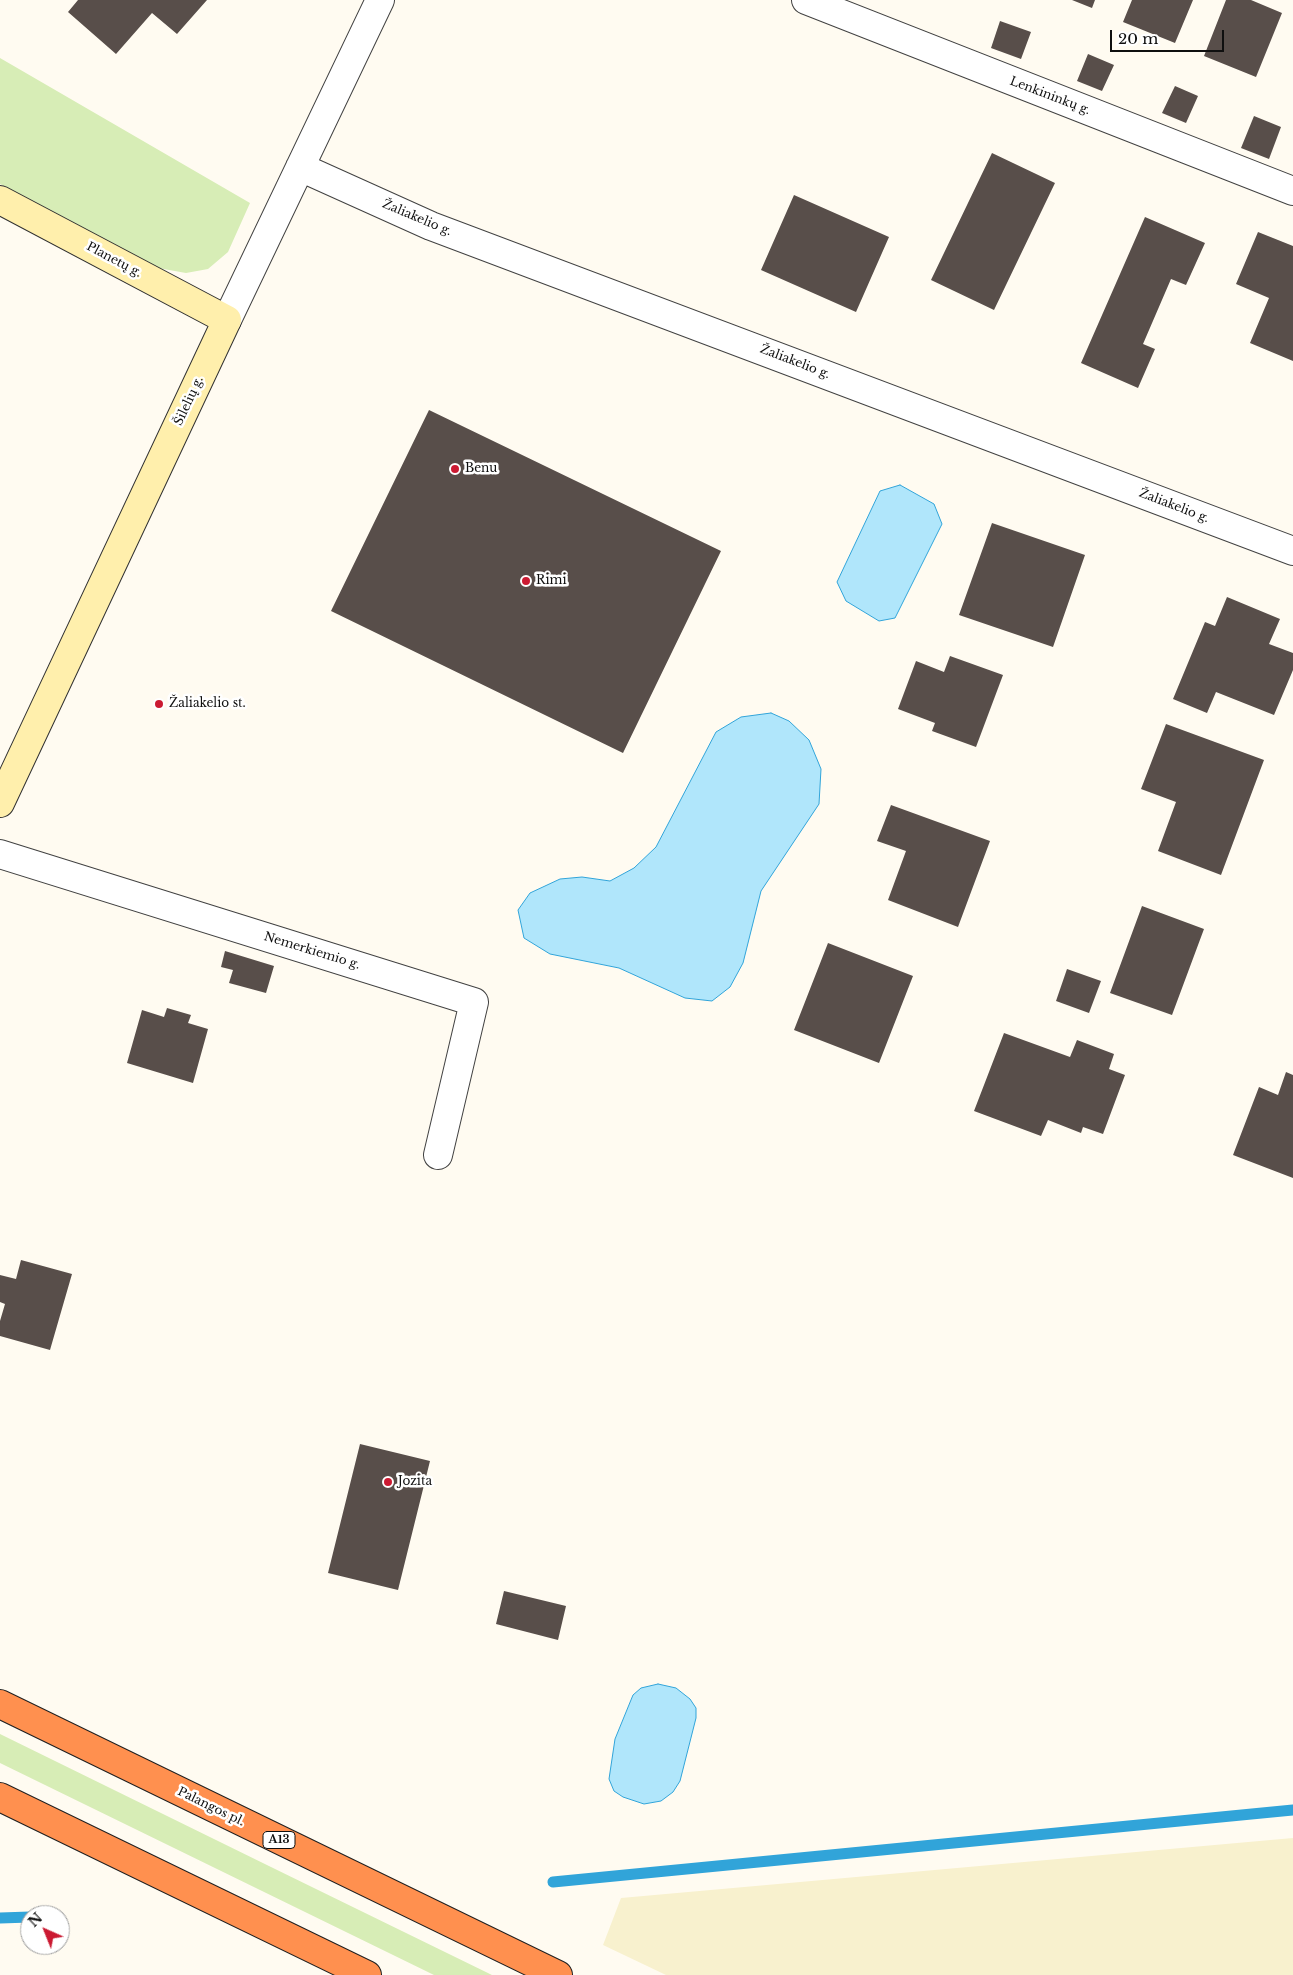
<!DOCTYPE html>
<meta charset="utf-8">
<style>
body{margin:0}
#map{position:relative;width:1293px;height:1975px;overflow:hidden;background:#fffbf1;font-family:"Libre Baskerville",serif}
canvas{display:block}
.north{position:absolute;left:20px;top:1905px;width:50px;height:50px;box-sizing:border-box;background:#fff;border:1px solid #9f9f9f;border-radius:50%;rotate:316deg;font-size:14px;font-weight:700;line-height:20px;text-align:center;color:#0f0f0f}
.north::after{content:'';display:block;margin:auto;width:18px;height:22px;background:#cb1a32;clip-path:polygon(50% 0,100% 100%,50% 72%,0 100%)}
.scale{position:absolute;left:1110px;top:30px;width:114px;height:22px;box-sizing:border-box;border:2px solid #0f0f0f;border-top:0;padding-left:6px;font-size:15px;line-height:18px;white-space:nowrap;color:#0f0f0f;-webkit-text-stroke:4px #fff;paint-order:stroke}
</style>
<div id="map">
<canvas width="1293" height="1975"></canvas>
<div class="north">N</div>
<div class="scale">20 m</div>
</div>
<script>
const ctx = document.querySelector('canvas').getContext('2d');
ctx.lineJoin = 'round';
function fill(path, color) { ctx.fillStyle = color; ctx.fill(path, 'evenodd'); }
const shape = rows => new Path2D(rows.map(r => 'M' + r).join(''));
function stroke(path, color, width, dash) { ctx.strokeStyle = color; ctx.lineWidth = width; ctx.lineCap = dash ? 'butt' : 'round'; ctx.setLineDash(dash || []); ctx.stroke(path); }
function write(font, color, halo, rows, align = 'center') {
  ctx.font = font + ' "Libre Baskerville",serif'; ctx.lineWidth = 5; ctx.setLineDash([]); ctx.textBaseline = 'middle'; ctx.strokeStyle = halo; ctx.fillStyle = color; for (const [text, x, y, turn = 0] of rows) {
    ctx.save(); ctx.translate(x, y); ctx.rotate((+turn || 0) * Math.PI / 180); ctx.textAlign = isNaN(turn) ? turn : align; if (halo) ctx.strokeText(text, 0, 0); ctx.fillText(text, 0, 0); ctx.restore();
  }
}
fill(shape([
 [1293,1838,1293,1975,666,1975,603,1945,621,1898]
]), '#f8f1ce');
fill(shape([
 [0,58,250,203,228,252,208,269,186,273,158,268,0,184],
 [0,1734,271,1867,492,1975,434,1975,0,1763]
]), '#d7edb6');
const water = shape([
 [900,485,934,504,942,524,895,618,879,621,846,601,837,582,880,491,900,485],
 [771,713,789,721,809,740,821,769,819,804,761,891,743,963,730,987,712,1001,685,998,619,968,550,954,524,938,518,910,530,893,560,879,582,877,610,881,634,868,656,847,716,732,741,717,771,713],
 [658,1684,676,1688,690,1699,696,1708,696,1718,680,1781,673,1792,661,1801,644,1804,623,1797,614,1791,609,1779,615,1739,633,1695,641,1688,658,1684]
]);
fill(water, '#b0e6fb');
stroke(water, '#31a4d9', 1);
stroke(shape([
 [553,1882,1293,1810],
 [0,1918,30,1917]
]), '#31a4d9', 11);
fill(shape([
 [78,0,207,0,177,34,152,13,116,54,68,12],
 [1072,0,1095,0,1092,8],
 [1132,0,1193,0,1175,43,1123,22],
 [1226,0,1251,0,1282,13,1256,77,1204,56],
 [1000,21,1031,32,1021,59,991,48],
 [1088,54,1114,65,1102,91,1077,81],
 [1175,86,1198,96,1186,123,1162,113],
 [1254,116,1281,127,1269,159,1241,148],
 [992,153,1055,183,994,310,931,280],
 [794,195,889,237,856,312,761,270],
 [1145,217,1205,243,1186,285,1171,279,1143,344,1155,349,1138,388,1081,363],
 [1258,232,1293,246,1293,361,1250,343,1269,298,1236,284],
 [429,410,721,551,623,753,331,611],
 [992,523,1085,555,1053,647,959,615],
 [1227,597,1280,619,1269,644,1293,653,1293,670,1274,715,1216,692,1207,713,1173,699,1205,622,1215,626],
 [950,656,1003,675,976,747,932,731,935,723,898,709,916,661,944,672],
 [1166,724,1264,760,1221,875,1158,851,1176,802,1141,789],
 [891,805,990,841,958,927,888,900,906,851,877,841],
 [1142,906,1204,929,1172,1015,1110,993],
 [828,943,913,976,879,1063,794,1030],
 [225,951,274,966,266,993,229,983,233,970,221,967],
 [1067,969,1101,981,1089,1013,1056,1001],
 [167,1008,191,1015,188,1023,208,1029,193,1083,127,1063,142,1010,164,1017],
 [1004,1033,1070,1057,1077,1040,1114,1054,1109,1069,1125,1075,1103,1134,1083,1127,1081,1133,1048,1120,1041,1136,974,1111],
 [1286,1072,1293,1075,1293,1178,1233,1155,1259,1087,1278,1095],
 [21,1260,72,1274,50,1350,0,1336,0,1321,5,1304,0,1302,0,1275,16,1279],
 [360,1444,430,1461,398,1590,328,1573],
 [504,1591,566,1606,558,1640,496,1624]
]), '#584e4a');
const street = shape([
 [806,0,1293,191],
 [300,167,431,226,1293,551],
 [227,320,380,0],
 [0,854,474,1002,438,1155]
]);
const secondary = shape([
 [0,200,227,320,0,803]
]);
const highway = shape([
 [0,1704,558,1975],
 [0,1797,367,1975]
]);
stroke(street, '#424242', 30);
stroke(secondary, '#313131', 30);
stroke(highway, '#202020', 30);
stroke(street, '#fff', 28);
stroke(secondary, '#ffefac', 28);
stroke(highway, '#ff904f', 28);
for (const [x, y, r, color] of [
 [455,469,5,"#cb1a32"],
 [526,581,5,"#cb1a32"],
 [159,704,5,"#cb1a32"],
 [388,1482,5,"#cb1a32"]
]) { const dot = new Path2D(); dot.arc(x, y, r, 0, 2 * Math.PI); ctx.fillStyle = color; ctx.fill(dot); stroke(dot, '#fff', 2); }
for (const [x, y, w] of [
 [279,1840,32]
]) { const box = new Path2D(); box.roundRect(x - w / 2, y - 8.5, w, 17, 4); ctx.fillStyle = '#fff'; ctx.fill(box); stroke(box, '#0f0f0f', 1); }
write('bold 11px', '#0f0f0f', null, [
 ["A13",279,1840]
]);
write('12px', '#0f0f0f', '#fff', [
 ["Lenkininkų g.",1050,96,21],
 ["Žaliakelio g.",417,218,23],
 ["Planetų g.",114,260,28],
 ["Žaliakelio g.",795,362,21],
 ["Šilelių g.",189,401,-65],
 ["Žaliakelio g.",1174,506,21],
 ["Nemerkiemio g.",312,951,17],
 ["Palangos pl.",211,1807,26]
]);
write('12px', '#0f0f0f', '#fff', [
 ["Benu",465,469],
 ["Rimi",536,581],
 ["Žaliakelio st.",169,704],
 ["Jozita",398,1482]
], 'left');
</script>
